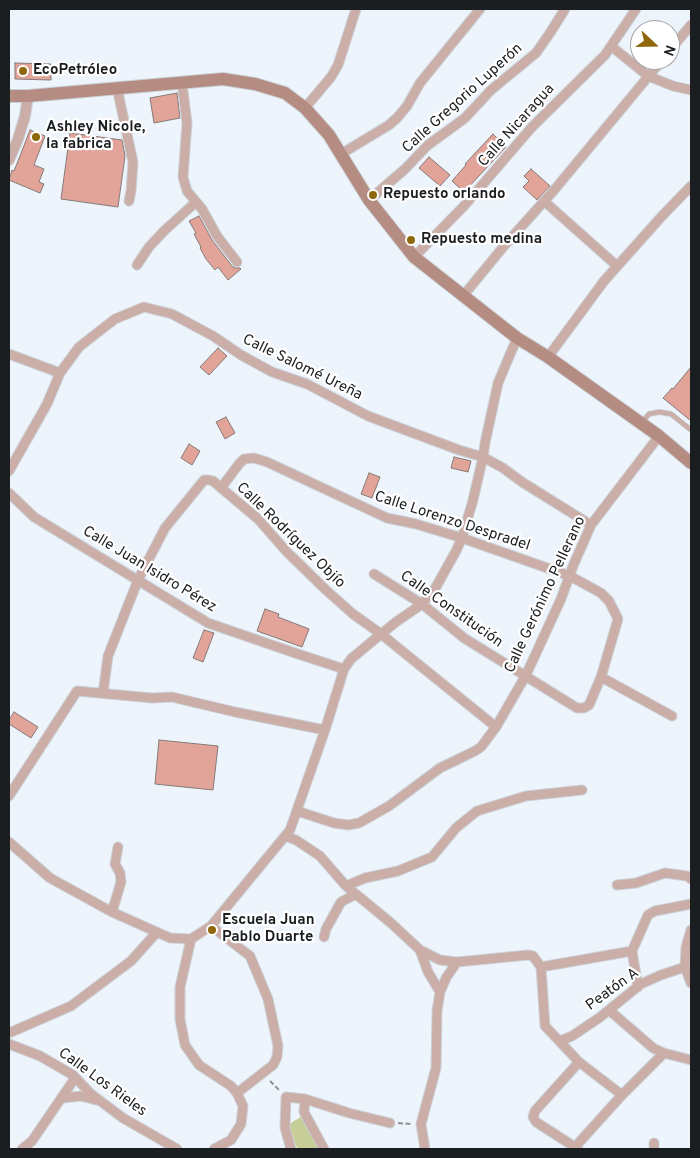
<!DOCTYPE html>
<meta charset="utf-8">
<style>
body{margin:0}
#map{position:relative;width:700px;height:1158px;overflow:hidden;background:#eef4fc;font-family:Overpass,sans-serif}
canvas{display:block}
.frame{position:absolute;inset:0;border:10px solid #1b1e20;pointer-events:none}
.north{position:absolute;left:630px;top:20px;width:50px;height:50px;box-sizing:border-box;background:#fff;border:1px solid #a4a5a6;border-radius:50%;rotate:111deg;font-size:14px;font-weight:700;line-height:20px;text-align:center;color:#1b1e20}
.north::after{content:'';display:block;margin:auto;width:18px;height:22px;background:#8d6709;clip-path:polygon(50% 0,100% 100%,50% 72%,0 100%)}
</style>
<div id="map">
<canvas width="700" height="1158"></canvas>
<div class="frame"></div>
<div class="north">N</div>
</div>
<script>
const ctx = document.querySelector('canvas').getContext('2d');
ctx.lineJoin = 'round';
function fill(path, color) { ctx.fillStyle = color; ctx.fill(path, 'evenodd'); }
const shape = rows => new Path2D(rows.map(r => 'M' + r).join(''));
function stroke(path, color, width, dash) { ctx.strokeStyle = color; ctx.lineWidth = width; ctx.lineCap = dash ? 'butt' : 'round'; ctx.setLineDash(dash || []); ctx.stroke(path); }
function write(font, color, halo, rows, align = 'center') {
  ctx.font = font + ' Overpass,sans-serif'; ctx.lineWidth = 4.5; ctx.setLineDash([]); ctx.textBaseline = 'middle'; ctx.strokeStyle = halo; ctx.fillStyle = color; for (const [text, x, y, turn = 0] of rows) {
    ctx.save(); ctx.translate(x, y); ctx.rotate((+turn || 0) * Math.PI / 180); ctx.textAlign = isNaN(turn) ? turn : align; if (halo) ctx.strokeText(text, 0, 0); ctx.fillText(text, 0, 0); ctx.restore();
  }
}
fill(shape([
 [302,1116,322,1149,298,1149,285,1127]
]), '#c7ce98');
const building = shape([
 [15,63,51,64,51,80,15,79,15,63],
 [177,93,180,118,154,123,150,98,177,93],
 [30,130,45,136,34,165,44,169,39,182,44,184,40,193,9,180,12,170,14,171,20,156,30,130],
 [70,133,122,140,125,156,118,207,61,199,70,133],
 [493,134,506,147,464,192,452,181,466,165,465,164,493,134],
 [429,157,450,175,440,186,419,168,429,157],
 [531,169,550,186,537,200,523,187,529,181,524,176,531,169],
 [199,216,212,240,232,266,235,268,240,268,241,269,228,280,218,267,215,270,206,259,200,248,201,247,194,234,196,233,189,221,199,216],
 [218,348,227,356,209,375,200,367,218,348],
 [691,367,691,421,663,398,672,388,673,389,691,367],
 [226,417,235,433,225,439,216,422,226,417],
 [189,444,200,451,192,465,181,458,189,444],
 [454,457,471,461,468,472,451,468,454,457],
 [369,473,380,477,372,498,361,494,369,473],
 [265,609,279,614,278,617,309,629,302,647,257,631,265,609],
 [204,630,214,633,203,662,193,658,204,630],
 [14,712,38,727,31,738,9,724,9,720,14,712],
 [159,740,218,746,213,790,155,784,159,740]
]);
fill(building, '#e2a499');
stroke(building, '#847a79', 1);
const service = shape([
 [642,422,649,414,659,412,671,414,691,430]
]);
const minor = shape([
 [611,46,648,76,673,86,691,90],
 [670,50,691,25],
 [182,83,187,123,183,177,187,191,202,209,217,236,237,262],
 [117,88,133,162,131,191,129,201],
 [305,108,331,77,338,65,356,9],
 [341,154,389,125,397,118,407,106,420,83,480,9],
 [369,200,405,169,428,145,465,118,491,90,536,53,550,33,565,9],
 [544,201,617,266],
 [414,257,464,206,532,127,605,55,636,9],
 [137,265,149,247,165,230,196,202],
 [463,296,504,246,555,189,662,60],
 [9,354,60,373],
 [548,357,604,281,662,216,691,186],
 [9,471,47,404,60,373,79,347,115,319,144,307,172,314,213,336,241,355,272,372,307,384,368,416,459,450,483,457,503,468,522,482,591,525],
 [221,488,239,464,244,459,254,458,267,462,387,518,416,524,462,538,570,576,601,593,609,601,618,619,601,677,589,705,584,708,577,708,464,638,422,604,374,574],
 [9,493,34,517,208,623,295,653,344,669],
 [601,677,672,716],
 [103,693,108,656,138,580,165,528,204,480,209,480,213,481,258,519,286,551,326,590,353,614,381,634,496,727],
 [9,796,77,691,152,698,172,697,235,712,325,730],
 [297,811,334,823,348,825,359,823,389,806,440,768,475,751,481,747,496,727,526,675,561,599,573,566,591,525,659,436],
 [285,836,296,840,320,856,346,886,391,923,420,950,440,960,457,962,528,955,533,956,541,967,632,951],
 [9,842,50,878,112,912,170,938,191,939,211,926,290,830,325,730,344,669,351,659,381,634,396,622,422,604,436,587,456,551,462,538,473,500,483,457,485,443,498,383,517,338],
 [617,885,636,883,665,873,687,876,691,879],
 [346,886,365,878,398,871,432,857,456,828,477,811,526,796,582,790],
 [112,912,121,882,120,873,115,864,118,847],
 [211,926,250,956,268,999,278,1046,277,1057,273,1065,237,1093],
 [691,930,686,947,685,967,691,983],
 [324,937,326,929,341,902,356,894],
 [191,939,180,987,180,1019,185,1045,199,1065,231,1086,237,1093,243,1106,241,1124,231,1140,214,1149],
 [420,950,428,972,440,992],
 [541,967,545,1026,579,1062,622,1095],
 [638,987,632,951,648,915,655,911,691,904],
 [609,1010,653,1048,664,1053,691,1060],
 [9,1033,71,1006,131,961,157,932],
 [560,1041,572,1036,599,1018,641,984,661,975,685,967],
 [9,1044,40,1056,73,1075,91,1094,123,1118,177,1149],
 [63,1098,81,1096,96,1100],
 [305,1099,304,1112,324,1149],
 [575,1147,622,1095,664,1053],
 [22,1149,32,1141,75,1078],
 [291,1149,285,1128,286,1097,305,1099,349,1113,390,1123],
 [425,1149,421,1124,436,1068,437,1011,440,992,446,978,457,962],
 [578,1149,536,1122,533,1117,535,1111,579,1062],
 [654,1149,654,1143]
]);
const tertiary = shape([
 [9,160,18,139,25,116,28,96]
]);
const secondary = shape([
 [9,96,28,96,223,79,255,84,285,93,305,108,329,135,369,200,414,257,517,338,548,357,659,436,691,463]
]);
stroke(service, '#ccd2d9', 6);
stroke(minor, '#ccd2d9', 11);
stroke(tertiary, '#ccd2d9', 12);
stroke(secondary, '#ccd2d9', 14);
stroke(shape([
 [270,1081,279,1090],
 [398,1123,411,1124]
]), '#8d9297', 2, [5, 2.5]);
stroke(service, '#caaea7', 4.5);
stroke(minor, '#caaea7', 9);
stroke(tertiary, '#caaea7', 10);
stroke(secondary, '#b48c81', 12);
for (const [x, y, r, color] of [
 [23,71,5,"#8d6709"],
 [36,137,5,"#8d6709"],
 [373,195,5,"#8d6709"],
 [411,240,5,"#8d6709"],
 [212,930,5,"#8d6709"]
]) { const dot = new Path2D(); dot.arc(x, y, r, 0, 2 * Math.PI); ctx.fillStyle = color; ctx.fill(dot); stroke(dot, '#fff', 2); }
write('bold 15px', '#1b1e20', '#fff', [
 ["EcoPetróleo",33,71],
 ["Ashley Nicole,",46,128],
 ["la fabrica",46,145],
 ["Repuesto orlando",383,195],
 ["Repuesto medina",421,240],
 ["Escuela Juan",222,921],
 ["Pablo Duarte",222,938]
], 'left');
write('15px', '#1b1e20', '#fff', [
 ["Calle Gregorio Luperón",463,99,-42],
 ["Calle Nicaragua",517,126,-48],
 ["Calle Salomé Ureña",302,368,26],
 ["Calle Lorenzo Despradel",452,522,18],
 ["Calle Rodríguez Objío",290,536,44],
 ["Calle Juan Isidro Pérez",149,570,31],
 ["Calle Gerónimo Pellerano",546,595,-65],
 ["Calle Constitución",451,610,35],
 ["Peatón A",613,990,-36],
 ["Calle Los Rieles",102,1083,36]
]);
</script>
